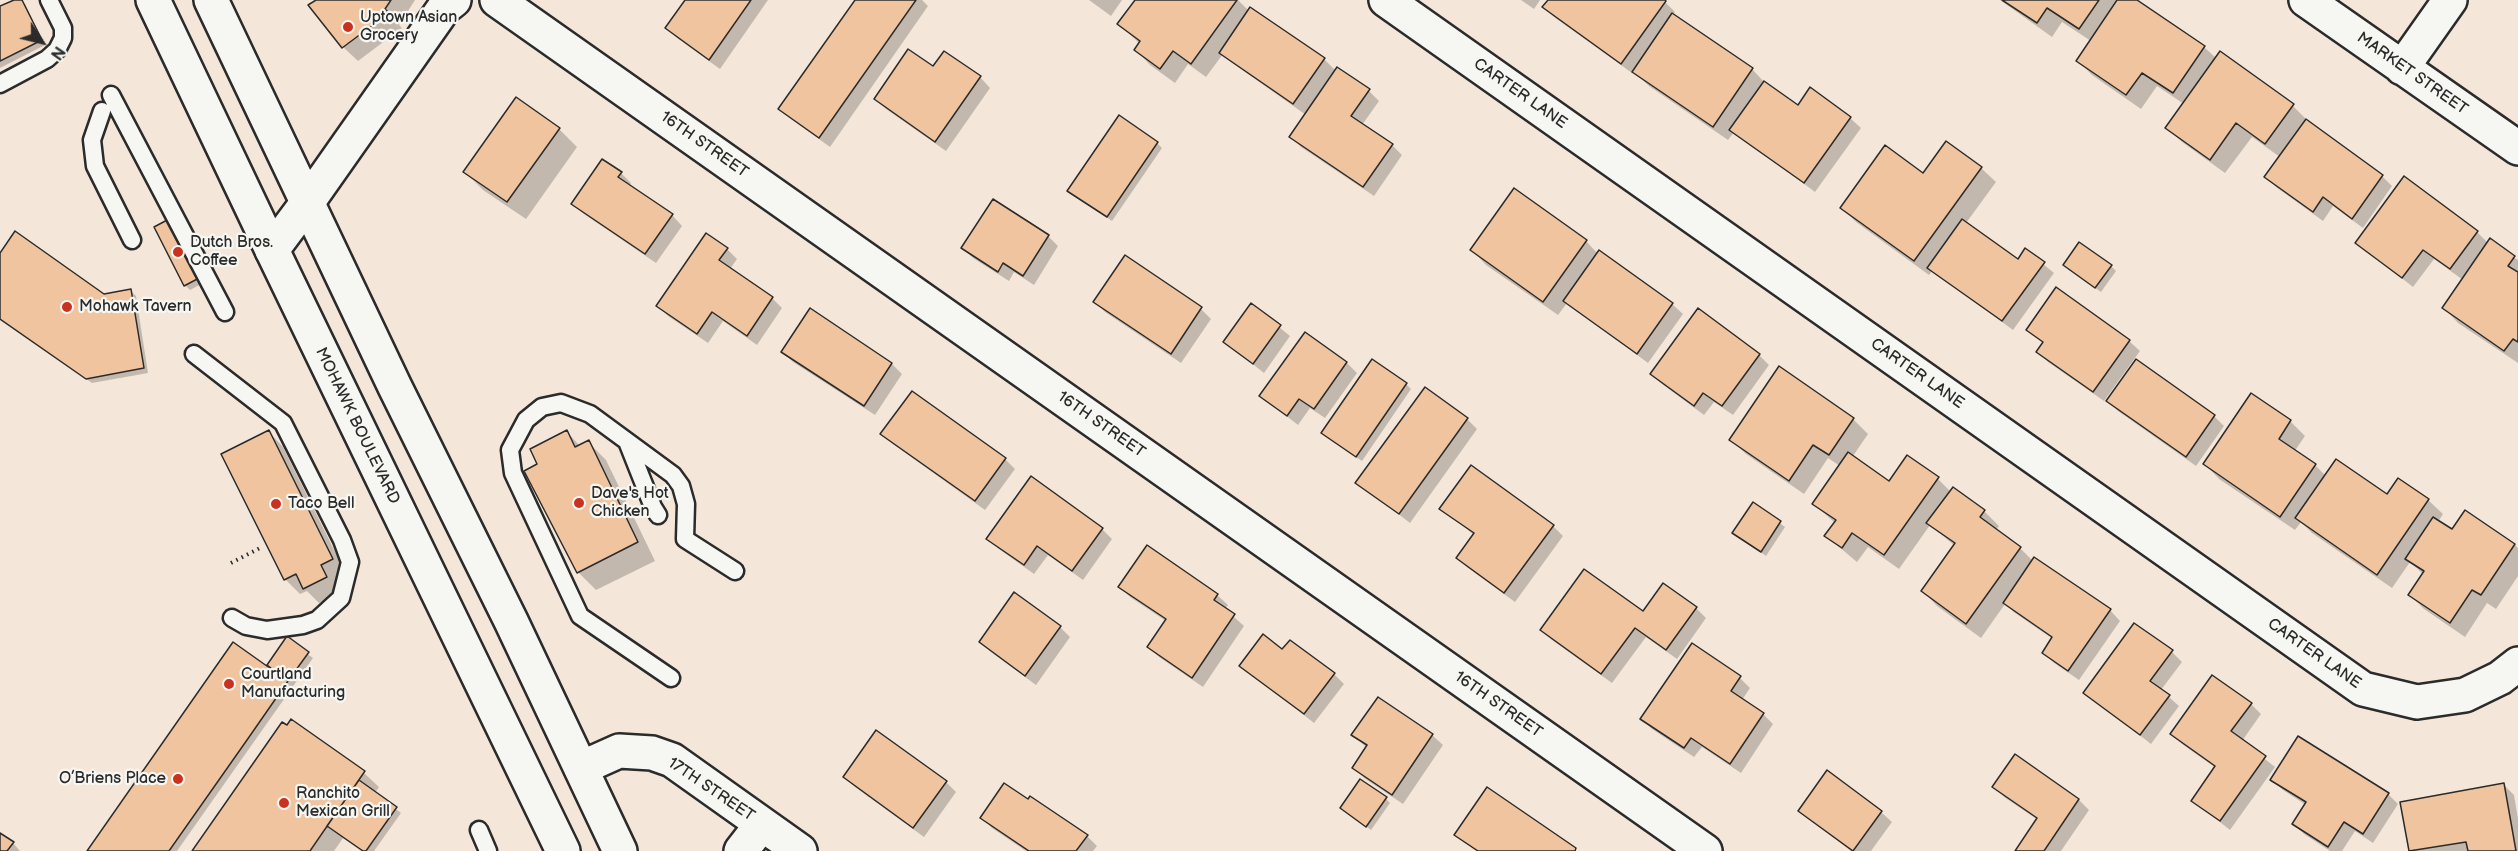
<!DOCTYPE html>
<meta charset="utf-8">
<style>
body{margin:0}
#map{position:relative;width:2518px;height:851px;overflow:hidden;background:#f4e7d9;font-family:"Balsamiq Sans",sans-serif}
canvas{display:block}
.north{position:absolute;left:12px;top:12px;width:60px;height:60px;-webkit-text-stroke:4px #f6f6f2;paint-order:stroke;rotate:125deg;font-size:16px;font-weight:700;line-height:24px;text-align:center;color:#2b2b2b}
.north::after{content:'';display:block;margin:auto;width:21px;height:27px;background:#2b2b2b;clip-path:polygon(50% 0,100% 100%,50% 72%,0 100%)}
</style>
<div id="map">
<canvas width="2518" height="851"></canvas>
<div class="north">N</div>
</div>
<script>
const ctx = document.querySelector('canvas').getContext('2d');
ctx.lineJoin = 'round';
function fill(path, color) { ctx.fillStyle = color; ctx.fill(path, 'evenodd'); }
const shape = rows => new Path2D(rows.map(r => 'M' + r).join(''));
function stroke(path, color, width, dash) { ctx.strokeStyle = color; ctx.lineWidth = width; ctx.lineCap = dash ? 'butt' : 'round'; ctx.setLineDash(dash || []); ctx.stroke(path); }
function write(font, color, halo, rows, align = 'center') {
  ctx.font = font + ' "Balsamiq Sans",sans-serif'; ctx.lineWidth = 4.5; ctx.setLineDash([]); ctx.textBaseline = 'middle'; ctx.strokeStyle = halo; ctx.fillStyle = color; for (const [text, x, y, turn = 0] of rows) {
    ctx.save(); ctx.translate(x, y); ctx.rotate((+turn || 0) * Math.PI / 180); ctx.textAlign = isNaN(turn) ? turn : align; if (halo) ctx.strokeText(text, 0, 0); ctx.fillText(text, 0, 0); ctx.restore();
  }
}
fill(shape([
 [17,0,25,4,45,45,0,68,0,8],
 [318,0,415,0,399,25,402,28,358,61,343,47],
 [686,0,768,0,720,69,677,38,667,28],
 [857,0,922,0,928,6,830,147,791,119,780,109],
 [1089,0,1122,0,1111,16],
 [1136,0,1238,0,1249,11,1250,9,1324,59,1336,71,1369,91,1379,101,1362,125,1392,145,1402,155,1374,196,1301,147,1291,137,1306,115,1231,62,1223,54,1206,77,1188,64,1175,83,1150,65,1136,50,1140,44,1119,24],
 [1521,0,1540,0,1534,9],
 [1549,0,1663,0,1675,12,1673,15,1752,69,1766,84,1798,107,1810,89,1850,118,1861,128,1815,192,1734,132,1728,140,1649,86,1633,71,1632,73,1554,17,1544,7],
 [2000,0,2134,0,2204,47,2217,59,2293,106,2307,120,2382,176,2392,186,2363,228,2333,206,2323,221,2276,187,2266,177,2280,157,2252,137,2225,173,2182,142,2167,128,2184,104,2157,86,2141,109,2092,75,2078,61,2091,41,2062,22,2052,37],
 [934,68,980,77,990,88,946,151,886,109,876,99],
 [516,99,559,129,577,147,526,219,483,190,465,172],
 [1157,143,1162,148,1112,221,1069,191],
 [1981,168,1996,182,1966,223,2018,261,2026,250,2054,273,2013,330,1932,271,1929,275,1856,222,1842,208,1924,175],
 [621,173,631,183,629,186,672,215,682,226,656,263,584,214,573,204],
 [994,201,1048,236,1058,246,1034,285,1014,272,1009,281,973,258,963,248],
 [171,220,205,282,190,290,185,285],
 [2477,232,2488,243,2518,260,2518,363,2458,323,2444,308,2463,280,2434,259,2413,287,2357,243],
 [1586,241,1598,254,1600,252,1672,304,1683,314,1648,363,1567,303,1558,315,1486,265,1472,250],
 [727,249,737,259,730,269,772,298,782,308,757,345,723,321,708,343,668,316,658,306],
 [0,255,103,296,131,291,136,296,148,373,92,383,0,319],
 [1125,257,1201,309,1211,319,1181,363,1105,312,1095,302],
 [2111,266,2116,271,2101,292,2070,270],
 [2057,289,2129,341,2140,351,2104,401,2048,362,2038,352,2044,344,2028,330],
 [1252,305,1290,336,1264,373,1225,342],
 [811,310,892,364,902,374,875,415,793,362,783,352],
 [1305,334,1347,363,1357,373,1325,418,1310,408,1298,425,1261,396],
 [1759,355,1769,365,1733,415,1714,402,1704,415,1662,384,1652,374],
 [1406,384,1411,389,1362,461,1328,438],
 [2251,395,2290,421,2305,436,2294,452,2315,465,2326,476,2387,496,2399,480,2428,500,2443,514,2438,522,2452,531,2465,512,2515,545,2518,548,2518,576,2496,609,2487,603,2465,637,2424,609,2410,595,2423,574,2410,562,2392,588,2312,533,2301,522,2295,530,2219,479,2205,464],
 [2108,401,2214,416,2224,426,2196,466,2118,411],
 [1467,419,1477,429,1410,523,1357,482],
 [1853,419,1868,434,1853,456,1889,483,1938,479,1951,492,1953,489,1984,511,1999,526,1996,530,2020,548,2033,561,2110,610,2120,621,2079,680,2054,663,2044,653,2053,639,2015,613,2005,604,1981,638,1937,606,1923,591,1955,546,1930,525,1899,569,1868,547,1857,562,1826,536,1835,523,1814,504,1840,466,1828,458,1804,494,1746,454,1731,440],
 [269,432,283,447,346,574,335,580,341,592,319,603,307,591,300,594,285,579],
 [567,432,580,446,588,442,606,460,655,561,596,590,578,572,526,471,539,465],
 [882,434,1005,459,1015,469,985,510,893,444],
 [1753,504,1785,527,1766,556,1734,533],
 [1441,508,1553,526,1563,536,1515,602,1468,568,1458,558,1474,535],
 [1102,529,1112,539,1083,580,1048,555,1034,574,999,549,988,539],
 [1147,547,1217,595,1228,605,1225,609,1244,626,1203,687,1159,657,1148,647,1166,621,1130,597,1120,587],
 [1696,608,1706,618,1677,659,1646,637,1612,683,1552,640,1542,630,1643,613],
 [1060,627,1070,637,1036,685,991,652,980,642],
 [287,639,313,658,177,851,89,851,267,668],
 [1692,645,1740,678,1750,688,1742,700,1763,714,1773,724,1741,773,1702,747,1694,757,1652,729,1642,719],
 [1283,651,1334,674,1344,684,1314,723,1241,666],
 [2172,652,2182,662,2161,690,2179,706,2151,744,2085,693],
 [1378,699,1432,735,1443,745,1403,804,1364,778,1354,767,1367,748,1353,735],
 [2251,704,2261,714,2242,741,2275,767,2230,830,2193,801,2216,768,2182,744,2172,734],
 [292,721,364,773,379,787,375,793,401,813,374,851,363,851,343,838,334,851,194,851],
 [2015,756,2079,800,2089,810,2061,851,2016,851,2038,820,2004,797,1994,786],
 [1827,773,1881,812,1892,822,1871,851,1851,851,1799,811],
 [844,777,946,782,956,792,924,837,855,787],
 [2272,780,2388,794,2398,804,2373,843,2355,831,2342,851,2330,851,2304,834,2294,824,2306,805,2283,790],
 [2504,785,2514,795,2518,819,2518,851,2410,851,2402,803],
 [1386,799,1390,803,1371,830,1342,808],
 [1028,801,1087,836,1097,846,1093,851,1026,851,992,828,982,818],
 [0,834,13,843,20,851,0,851]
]), '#0003');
const building = shape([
 [14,0,22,0,42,40,0,61,0,6,14,0],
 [316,0,391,0,385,9,389,13,342,48,308,5,316,0],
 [685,0,751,0,709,60,665,28,685,0],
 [855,0,916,0,819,138,778,109,855,0],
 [1135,0,1237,0,1191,64,1173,51,1160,69,1134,50,1140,41,1117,24,1135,0],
 [1548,0,1665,0,1666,1,1621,64,1542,7,1548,0],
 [2002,0,2099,0,2079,29,2047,8,2037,23,2002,0],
 [2117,0,2137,0,2205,46,2173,93,2142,73,2126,95,2076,61,2117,0],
 [1250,7,1325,58,1293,104,1219,53,1250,7],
 [1672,13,1753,68,1713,127,1632,72,1672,13],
 [908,49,933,66,944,51,981,76,935,142,874,99,908,49],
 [2220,51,2294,104,2265,144,2236,123,2210,160,2165,128,2220,51],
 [1337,67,1370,89,1351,116,1393,144,1363,187,1289,137,1337,67],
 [1764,81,1798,105,1810,87,1851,117,1804,183,1729,130,1764,81],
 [516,97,560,128,507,202,463,172,516,97],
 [1119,115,1158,142,1107,217,1067,191,1119,115],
 [2306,119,2383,175,2352,219,2323,197,2313,212,2264,177,2306,119],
 [1946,141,1982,167,1914,261,1840,208,1885,145,1923,173,1946,141],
 [602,159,622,172,618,177,673,214,645,254,571,204,602,159],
 [2404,176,2478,231,2450,269,2423,250,2402,278,2355,243,2404,176],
 [1514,188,1587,240,1543,302,1470,250,1514,188],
 [993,199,1049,235,1023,276,1003,263,998,272,961,248,993,199],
 [171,218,201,277,184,286,154,227,171,218],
 [1962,219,2018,259,2025,248,2045,262,2002,321,1927,268,1962,219],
 [15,231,104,294,131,289,144,368,86,379,0,319,0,253,15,231],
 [706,233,728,248,719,260,773,297,747,336,712,312,697,334,656,306,706,233],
 [2490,238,2515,256,2508,266,2518,272,2518,342,2513,339,2504,351,2442,308,2490,238],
 [2079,242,2112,265,2095,288,2063,265,2079,242],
 [1599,250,1673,303,1637,354,1563,301,1599,250],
 [1125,255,1202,307,1171,354,1093,302,1125,255],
 [2056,287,2130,340,2093,392,2036,352,2043,342,2026,330,2056,287],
 [1251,303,1281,325,1253,364,1223,342,1251,303],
 [810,308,892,363,864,406,781,352,810,308],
 [1698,308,1760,354,1722,406,1703,393,1694,406,1650,374,1698,308],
 [1305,332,1347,362,1314,409,1299,399,1287,416,1259,396,1305,332],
 [1372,359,1407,383,1356,457,1321,433,1372,359],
 [2136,359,2215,415,2186,457,2106,401,2136,359],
 [1779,366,1854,418,1829,455,1813,445,1789,481,1729,440,1779,366],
 [1425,387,1468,418,1399,514,1355,483,1425,387],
 [912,391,1006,458,975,501,880,434,912,391],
 [2251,393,2291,420,2279,439,2316,464,2280,517,2203,464,2251,393],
 [269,430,333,559,321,565,327,577,303,589,296,574,284,580,221,454,269,430],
 [567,430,575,447,589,440,638,542,577,573,524,471,537,464,530,449,567,430],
 [1848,452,1889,481,1907,455,1939,477,1884,555,1852,533,1842,548,1824,536,1836,520,1812,504,1848,452],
 [2336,459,2387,494,2398,478,2429,499,2377,575,2295,518,2336,459],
 [1471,465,1554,525,1504,593,1456,558,1474,533,1439,509,1471,465],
 [1031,476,1103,528,1072,571,1037,546,1024,565,986,539,1031,476],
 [1953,487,1985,510,1980,517,2021,547,1966,624,1921,591,1955,543,1926,523,1953,487],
 [1753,502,1781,521,1761,552,1732,533,1753,502],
 [2465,510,2515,544,2481,595,2472,590,2450,623,2408,595,2424,571,2405,559,2433,517,2452,529,2465,510],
 [1147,545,1218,594,1214,600,1235,614,1192,678,1147,647,1166,619,1118,587,1147,545],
 [2034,557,2111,609,2068,671,2042,653,2052,637,2003,603,2034,557],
 [1584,569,1643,611,1663,583,1697,607,1666,650,1635,628,1601,674,1540,630,1584,569],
 [1014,592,1061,626,1025,676,979,642,1014,592],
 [2134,623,2173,650,2150,681,2170,695,2140,735,2083,693,2134,623],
 [1263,634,1282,649,1290,640,1335,673,1304,714,1239,666,1263,634],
 [287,636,309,652,288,681,267,665,287,636],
 [233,642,288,681,247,740,169,851,87,851,233,642],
 [1692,643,1741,676,1731,691,1764,713,1730,764,1691,738,1684,748,1640,719,1692,643],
 [2212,675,2252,703,2231,731,2266,756,2220,821,2191,801,2215,766,2170,734,2212,675],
 [1378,697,1433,734,1392,795,1352,768,1367,745,1351,735,1378,697],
 [291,719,365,771,310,851,192,851,282,722,287,725,291,719],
 [876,730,947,781,913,828,843,777,876,730],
 [2298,736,2389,793,2363,834,2344,822,2328,847,2292,824,2306,802,2270,780,2298,736],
 [2015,754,2079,799,2044,851,2015,851,2037,818,1992,787,2015,754],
 [1827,770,1882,811,1853,851,1798,811,1827,770],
 [1360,779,1387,797,1366,827,1340,808,1360,779],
 [359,780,397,807,366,851,363,851,327,826,359,780],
 [1004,783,1028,799,1030,796,1088,835,1076,851,1029,851,980,818,1004,783],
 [2504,783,2516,851,2468,851,2466,842,2409,851,2400,802,2504,783],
 [1487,787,1576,848,1575,851,1478,851,1454,835,1487,787],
 [0,833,14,842,7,851,0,851,0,833]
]);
fill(building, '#efc49f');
stroke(building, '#2b2b2b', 1.5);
const service = shape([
 [0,84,47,59,57,50,63,38,63,28,49,0],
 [111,95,225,312],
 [102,111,92,140,95,166,132,240],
 [194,354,283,423,342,540,350,562,341,598,317,620,303,625,267,630,246,626,232,618],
 [628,444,653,507,658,515],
 [671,678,580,616,513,473,510,450,526,420,542,407,561,403,590,414,673,475,681,486,686,504,685,539,735,571],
 [479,830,488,851]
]);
const minor = shape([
 [497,0,1705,851],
 [1386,0,2363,689,2417,702,2465,695,2500,678,2518,664],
 [2306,0,2518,148],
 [2402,68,2450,0],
 [272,250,307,203,444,8,454,0],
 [581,768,619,751,652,753,672,760,800,851],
 [741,851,762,824]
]);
const secondary = shape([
 [153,0,272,250,563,851],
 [211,0,395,387,511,621,620,851]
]);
stroke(service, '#2b2b2b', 21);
stroke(minor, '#2b2b2b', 38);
stroke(secondary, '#2b2b2b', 38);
stroke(shape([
 [231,563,260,548]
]), '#2b2b2b', 4, [1.5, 4.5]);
stroke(service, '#f6f6f2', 16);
stroke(minor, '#f6f6f2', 33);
stroke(secondary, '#f6f6f2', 33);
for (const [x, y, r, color] of [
 [348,27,6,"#c8321e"],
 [178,252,6,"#c8321e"],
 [67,307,6,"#c8321e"],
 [579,503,6,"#c8321e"],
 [276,504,6,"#c8321e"],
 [229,684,6,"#c8321e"],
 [178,779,6,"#c8321e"],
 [284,803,6,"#c8321e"]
]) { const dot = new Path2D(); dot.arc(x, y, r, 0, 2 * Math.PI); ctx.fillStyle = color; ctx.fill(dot); stroke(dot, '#f6f6f2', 2); }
write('16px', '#2b2b2b', '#f6f6f2', [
 ["Uptown Asian",360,18],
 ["Grocery",360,36],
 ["Dutch Bros.",190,243],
 ["Coffee",190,261],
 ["Mohawk Tavern",79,307],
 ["Dave's Hot",591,494],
 ["Chicken",591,512],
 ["Taco Bell",288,504],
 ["Courtland",241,675],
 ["Manufacturing",241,693],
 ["O’Briens Place",166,779,"right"],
 ["Ranchito",296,794],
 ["Mexican Grill",296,812]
], 'left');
write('16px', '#2b2b2b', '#f6f6f2', [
 ["MARKET STREET",2412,74,35],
 ["CARTER LANE",1520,94,35],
 ["16TH STREET",704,145,35],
 ["CARTER LANE",1917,374,35],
 ["16TH STREET",1101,425,35],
 ["MOHAWK BOULEVARD",357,426,64],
 ["CARTER LANE",2314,654,35],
 ["16TH STREET",1498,705,35],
 ["17TH STREET",711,790,34]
]);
</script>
